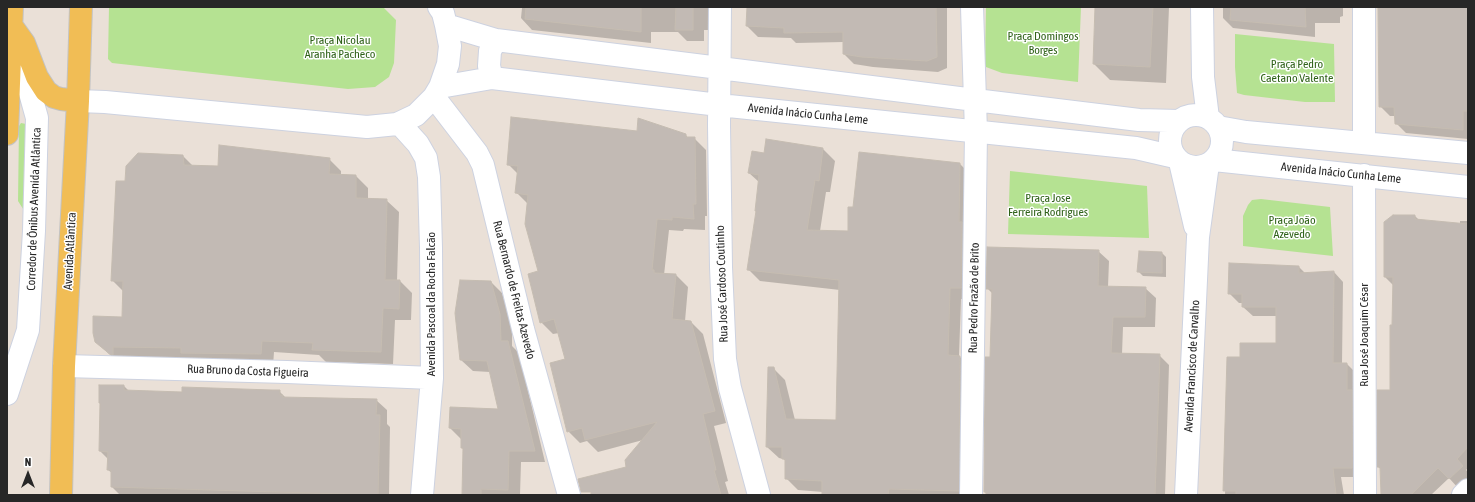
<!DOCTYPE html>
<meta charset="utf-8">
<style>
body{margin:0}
#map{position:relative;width:1475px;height:502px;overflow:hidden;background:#eae0d7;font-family:"Asap Condensed",sans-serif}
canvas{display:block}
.frame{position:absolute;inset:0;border:8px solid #272727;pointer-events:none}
.north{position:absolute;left:8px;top:454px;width:40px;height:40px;-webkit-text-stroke:3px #fff;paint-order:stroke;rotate:0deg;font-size:11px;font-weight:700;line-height:16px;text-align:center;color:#272727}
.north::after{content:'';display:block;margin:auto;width:14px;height:18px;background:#272727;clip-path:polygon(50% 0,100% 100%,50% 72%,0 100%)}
</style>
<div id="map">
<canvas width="1475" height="502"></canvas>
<div class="frame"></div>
<div class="north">N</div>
</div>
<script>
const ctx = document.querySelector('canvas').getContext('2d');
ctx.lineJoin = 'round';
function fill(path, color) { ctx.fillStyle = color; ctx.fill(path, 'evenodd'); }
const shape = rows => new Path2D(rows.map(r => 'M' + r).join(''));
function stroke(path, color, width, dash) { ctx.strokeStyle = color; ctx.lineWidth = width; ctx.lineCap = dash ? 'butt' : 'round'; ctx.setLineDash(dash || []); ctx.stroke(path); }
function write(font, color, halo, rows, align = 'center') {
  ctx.font = font + ' "Asap Condensed",sans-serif'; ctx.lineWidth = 3; ctx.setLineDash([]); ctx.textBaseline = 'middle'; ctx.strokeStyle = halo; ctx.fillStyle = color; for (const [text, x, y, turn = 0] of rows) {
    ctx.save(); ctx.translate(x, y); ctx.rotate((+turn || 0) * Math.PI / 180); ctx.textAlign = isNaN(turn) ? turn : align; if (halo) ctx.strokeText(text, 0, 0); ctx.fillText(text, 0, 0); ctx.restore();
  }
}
fill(shape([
 [109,7,383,7,396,20,394,63,389,77,375,87,348,89,112,63,108,59],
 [986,7,1081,7,1078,82,1002,73,986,67,985,64],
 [1235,34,1334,44,1335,102,1305,102,1244,95,1237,93,1235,67],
 [21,123,26,124,25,212,18,201,19,126],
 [1010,171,1147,186,1149,238,1008,234],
 [1261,199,1330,207,1333,256,1243,246,1243,216,1248,205,1252,200]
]), '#b5e292');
fill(shape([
 [500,7,711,7,711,11,708,11,708,30,704,30,704,41,687,41,678,32,651,32,651,43,532,30,521,18,522,8],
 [748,7,947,7,947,68,938,72,873,67,854,64,844,54,844,42,796,43,791,38,758,37,747,26],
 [1096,7,1169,7,1166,83,1110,80,1094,64],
 [1223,7,1343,7,1343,16,1340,17,1340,23,1315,23,1315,37,1233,28,1223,18],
 [1379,7,1468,7,1468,139,1406,133,1396,123,1396,116,1390,116,1380,106],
 [637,132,686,135,688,138,694,138,706,150,707,216,705,216,705,230,684,229,683,231,669,230,664,275,676,275,688,287,685,321,691,322,703,334,726,423,714,426,728,481,725,482,729,495,602,495,627,468,643,440,598,452,587,441,580,443,568,431,567,360,559,333,553,334,541,322,540,272,528,204,516,192,518,174,508,164],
 [823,149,835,161,830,192,826,192,820,231,849,232,854,208,960,164,972,176,973,299,961,299,959,356,972,369,970,495,823,495,823,492,798,490,786,478,786,461,783,459,779,458,767,447,773,368,785,380,795,420,837,421,840,290,760,281,748,269,757,212,756,211,759,182,749,173,764,154],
 [183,156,193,166,219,167,329,159,341,171,341,175,356,176,368,188,368,199,386,200,399,212,397,281,400,281,412,293,411,320,395,320,393,364,326,362,319,355,274,352,273,366,125,367,109,354,96,342,123,318,124,292,112,280,126,182],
 [1415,216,1419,220,1460,224,1460,221,1468,221,1468,468,1466,470,1468,472,1468,481,1459,489,1449,478,1431,495,1382,495,1381,469,1378,467,1391,391,1393,326,1394,286,1385,277],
 [1098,251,1109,261,1108,287,1145,288,1156,298,1155,327,1123,327,1122,354,1159,355,1169,365,1165,495,987,495,985,492,993,294,987,288],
 [1162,253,1166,257,1166,277,1143,276,1138,271],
 [1299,267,1305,273,1334,272,1343,282,1342,364,1347,364,1356,373,1361,477,1341,477,1344,495,1225,495,1228,358,1241,358,1277,344,1277,316,1253,316,1243,307,1243,303,1239,303,1229,293],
 [491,282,502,293,512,326,512,346,519,353,545,462,521,462,520,495,463,495,464,450,462,448,461,439,450,428,499,410,490,372,473,371,461,360],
 [124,386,129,391,183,393,279,391,286,398,376,400,387,410,387,424,390,427,389,495,120,495,112,487,112,473,108,470,109,460,100,451,101,404,100,403]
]), '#0003');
const building = shape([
 [526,7,641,7,641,32,525,19,526,7],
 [676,7,693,7,693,30,675,30,676,7],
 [747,7,936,7,937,57,927,61,862,57,843,54,843,32,784,33,784,28,746,26,747,7],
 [1095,7,1153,7,1150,67,1093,64,1095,7],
 [1231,7,1305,7,1306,27,1230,20,1231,7],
 [1378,7,1468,7,1468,111,1463,111,1463,130,1395,124,1394,107,1379,107,1378,7],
 [511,117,637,131,638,118,686,134,686,137,695,137,696,204,693,204,694,219,672,217,672,220,657,219,652,270,654,270,654,273,676,274,672,319,691,321,715,411,703,414,716,470,714,470,721,495,591,495,591,492,581,492,578,479,626,467,625,460,657,422,585,440,582,428,567,432,550,363,565,359,554,319,540,323,528,274,538,271,525,224,528,195,515,193,518,166,507,165,511,117],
 [766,139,823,148,819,181,815,180,807,230,848,231,848,207,853,207,859,152,960,163,959,222,962,222,961,288,950,288,948,355,960,356,959,491,889,489,888,495,822,495,822,481,785,479,785,459,782,459,782,447,766,447,768,367,774,367,786,419,836,420,839,280,747,270,756,211,755,211,759,175,748,173,752,151,764,153,766,139],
 [219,145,330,158,329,174,356,175,356,198,387,199,385,280,400,280,399,309,383,308,381,352,312,350,313,343,262,341,261,354,181,353,181,348,113,347,113,355,111,355,95,342,93,333,93,316,122,317,123,281,111,281,116,181,125,181,126,166,138,153,183,155,184,165,218,166,219,145],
 [1393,215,1415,215,1415,219,1468,224,1468,447,1457,459,1463,466,1449,479,1438,468,1411,495,1381,495,1380,467,1377,467,1377,390,1390,390,1390,325,1392,325,1393,277,1384,277,1384,222,1393,215],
 [987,247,1099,250,1098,286,1146,287,1145,317,1113,317,1111,353,1160,354,1155,495,986,495,986,492,984,492,985,357,990,357,992,289,986,289,987,247],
 [1139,251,1162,252,1162,273,1137,272,1139,251],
 [1229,263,1299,266,1299,273,1334,271,1333,363,1347,363,1347,390,1352,390,1352,468,1333,468,1336,495,1236,495,1236,491,1223,491,1227,357,1240,357,1240,343,1276,343,1276,307,1242,307,1242,294,1228,294,1229,263],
 [460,280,491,281,500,314,501,341,508,341,535,451,509,451,508,490,481,489,481,495,462,495,463,448,461,448,461,429,449,428,450,407,498,409,487,361,460,360,455,313,460,280],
 [99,385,124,385,124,390,182,392,182,387,272,390,280,390,280,395,283,395,282,397,377,399,376,415,380,415,378,495,111,487,111,470,107,470,108,452,99,451,100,403,99,403,99,385]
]);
fill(building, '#c2bab4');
stroke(building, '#c5bcb1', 1);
const minor = shape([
 [720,7,719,125,721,267,725,359,730,388,759,495],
 [1202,7,1203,77,1208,118],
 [1364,7,1364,143],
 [446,25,496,40,975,100,1139,120,1179,121],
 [492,78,489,66,490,51,496,40],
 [440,87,492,78,719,105,1136,148,1175,157],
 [434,97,477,153,483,165,523,329,569,495],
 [78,101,105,102,367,127,397,124,416,115,434,97,440,87,448,64,450,46,446,25,443,13,439,7],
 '1170 141a26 26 0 1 1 52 0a26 26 0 1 1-52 0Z',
 [399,123,418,144,426,158,429,177,431,248,432,378,422,495],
 [1218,127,1246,132,1468,153],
 [1214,160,1468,187],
 [1180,162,1195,226],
 [1364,175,1365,495],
 [64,366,287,372,432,378],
 [7,394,28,330,34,231,37,118,19,53],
 [971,495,976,132,972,7],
 [1186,495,1198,237,1208,164],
 [1463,495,1468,490]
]);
const major = shape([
 [11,25,24,43,37,77,46,91,54,97,61,99,78,101],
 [7,134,12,7],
 [61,495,64,366,78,101,81,7]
]);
stroke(minor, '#cdd2e0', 24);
stroke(major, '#c3c3c3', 24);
stroke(minor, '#fff', 22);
stroke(major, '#f1bd55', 22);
write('12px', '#2f6218', '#fff', [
 ["Praça Domingos",1043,36],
 ["Borges",1043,50],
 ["Praça Nicolau",340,40],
 ["Aranha Pacheco",340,54],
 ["Praça Pedro",1297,64],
 ["Caetano Valente",1297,78],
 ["Praça Jose",1048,198],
 ["Ferreira Rodrigues",1048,212],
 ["Praça João",1292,220],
 ["Azevedo",1292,234]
]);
write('12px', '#272727', '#fff', [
 ["Avenida Inácio Cunha Leme",808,114,6],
 ["Avenida Inácio Cunha Leme",1341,173,6],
 ["Corredor de Ônibus Avenida Atlântica",34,209,-88],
 ["Avenida Atlântica",70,251,-87],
 ["Rua José Cardoso Coutinho",722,284,-92],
 ["Rua Bernardo de Freitas Azevedo",514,290,76],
 ["Rua Pedro Frazão de Brito",974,298,-89],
 ["Avenida Pascoal da Rocha Falcão",431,304,-90],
 ["Rua José Joaquim César",1364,335,-90],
 ["Avenida Francisco de Carvalho",1192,366,-87],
 ["Rua Bruno da Costa Figueira",248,371,2]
]);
</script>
